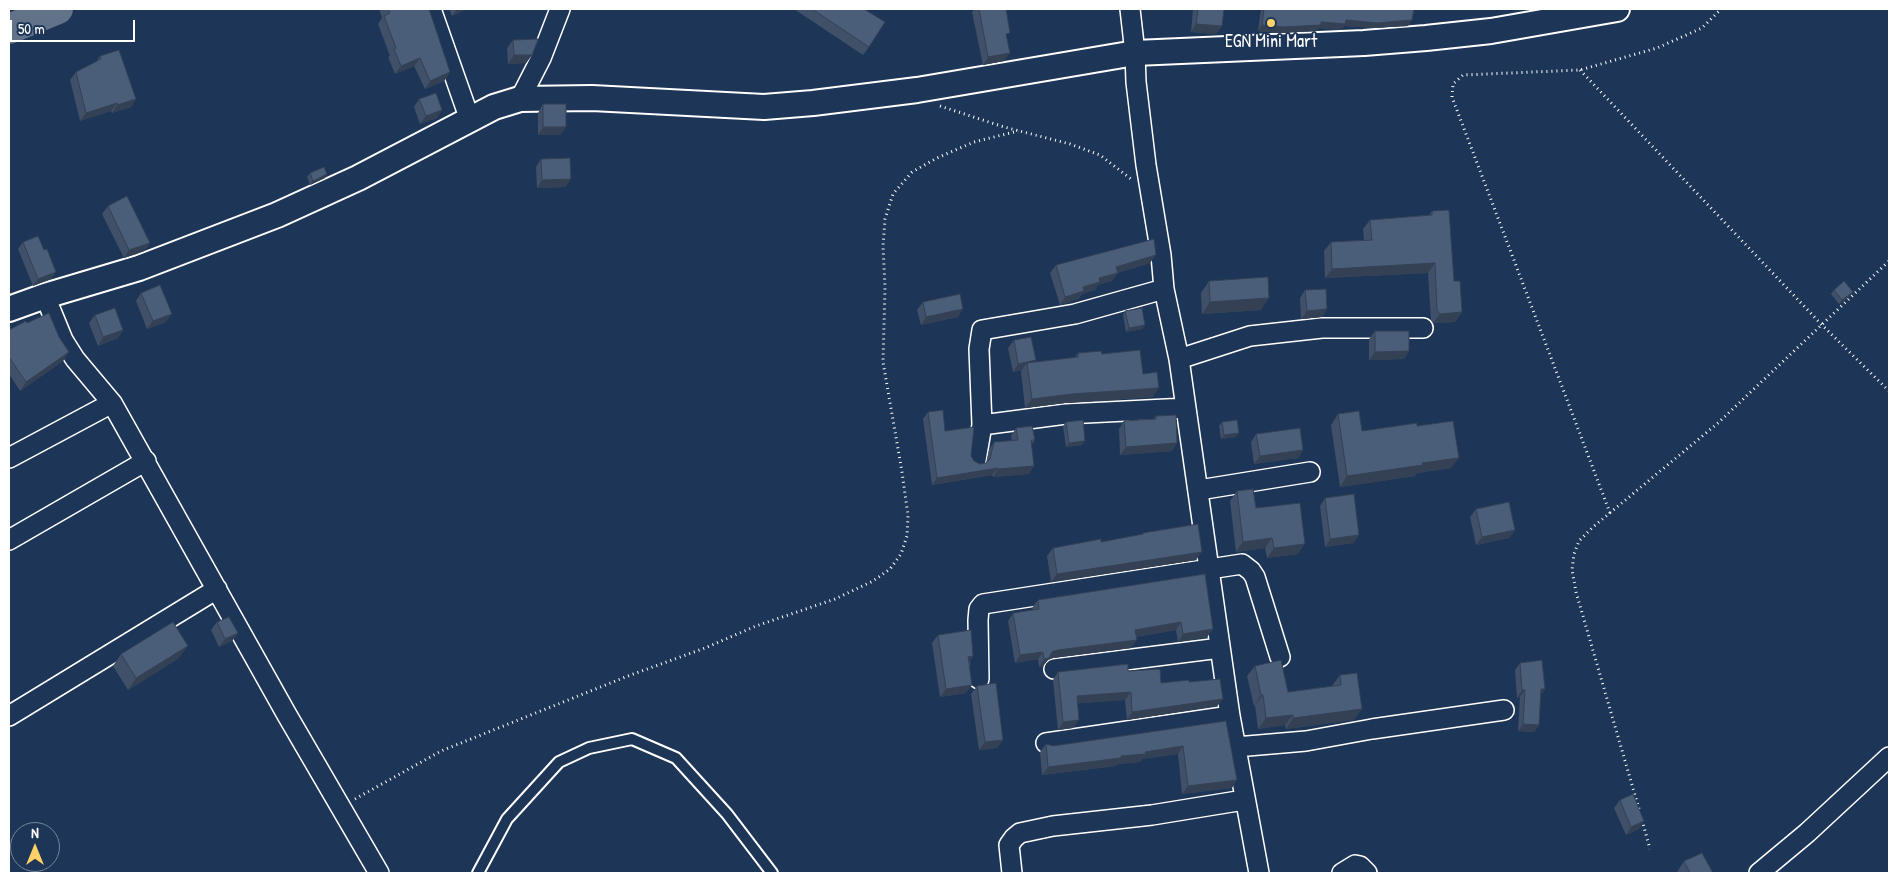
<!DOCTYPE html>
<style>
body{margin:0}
#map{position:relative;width:1898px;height:882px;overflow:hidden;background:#1d3557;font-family:"Patrick Hand",sans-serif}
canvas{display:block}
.frame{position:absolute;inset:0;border:10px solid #fff;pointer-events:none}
.north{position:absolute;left:10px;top:822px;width:50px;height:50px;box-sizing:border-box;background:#1d3557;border:1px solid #77869a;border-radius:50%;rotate:0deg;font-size:14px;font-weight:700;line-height:20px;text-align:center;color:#fff}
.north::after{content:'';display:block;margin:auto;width:18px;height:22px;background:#ffd166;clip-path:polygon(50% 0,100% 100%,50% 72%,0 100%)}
.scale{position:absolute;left:10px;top:20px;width:125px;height:22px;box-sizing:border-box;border:2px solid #fff;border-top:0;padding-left:6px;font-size:15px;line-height:18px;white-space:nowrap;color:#fff;-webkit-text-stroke:4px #1d3557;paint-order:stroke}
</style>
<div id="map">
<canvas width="1898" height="882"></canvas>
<div class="frame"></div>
<div class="north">N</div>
<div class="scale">50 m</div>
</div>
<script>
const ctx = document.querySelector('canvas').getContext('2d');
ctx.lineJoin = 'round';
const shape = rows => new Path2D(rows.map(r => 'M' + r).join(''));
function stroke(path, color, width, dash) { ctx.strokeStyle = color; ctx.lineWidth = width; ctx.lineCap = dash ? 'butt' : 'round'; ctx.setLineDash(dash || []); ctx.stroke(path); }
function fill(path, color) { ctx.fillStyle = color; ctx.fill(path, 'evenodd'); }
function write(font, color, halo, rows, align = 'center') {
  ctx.font = font + ' "Patrick Hand",sans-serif'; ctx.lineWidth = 4; ctx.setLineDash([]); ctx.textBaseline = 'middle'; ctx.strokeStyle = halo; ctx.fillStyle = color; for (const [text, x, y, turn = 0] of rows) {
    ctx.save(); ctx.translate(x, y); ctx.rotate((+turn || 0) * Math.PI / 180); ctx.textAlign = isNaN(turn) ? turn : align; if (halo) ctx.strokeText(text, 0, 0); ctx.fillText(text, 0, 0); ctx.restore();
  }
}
stroke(shape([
 [9,29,58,9]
]), '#617289', 30);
const service = shape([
 [478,873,507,819,559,762,589,748,632,739,676,758,727,814,772,873]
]);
const minor = shape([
 [431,9,470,120],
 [1130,9,1135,53,1136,82,1146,165,1161,255,1164,289,1179,359,1230,716,1259,873],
 [520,99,541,58,560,9],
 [45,296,63,340,75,359,112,403,287,715,379,873],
 [1179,359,1250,336,1322,328,1423,328],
 [982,425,979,349,982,330,1075,314,1164,289],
 [9,458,112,403],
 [976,460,982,425,1066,414,1186,408],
 [1199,490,1310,472],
 [9,540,146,461],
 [1054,669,1220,648],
 [979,679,978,620,979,609,983,604,1242,564,1251,571,1255,577,1280,657],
 [9,716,217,589],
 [1046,743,1230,716],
 [1236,747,1306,741,1372,729,1504,710],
 [1012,873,1009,845,1014,838,1020,833,1053,826,1152,815,1244,800],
 [1342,873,1355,865,1360,866,1367,873],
 [1759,873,1807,833,1889,757]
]);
const tertiary = shape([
 [9,309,45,296,139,268,277,215,358,178,494,107,520,99,592,98,764,107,813,103,917,90,1135,53,1364,43,1426,38,1491,31,1617,9]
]);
stroke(service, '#fff', 14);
stroke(minor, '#fff', 22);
stroke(tertiary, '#fff', 28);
stroke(shape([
 [1580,70,1821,324,1889,391],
 [940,106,1004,127,1070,144,1100,155,1131,179],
 [1610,513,1452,97,1453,84,1463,75,1580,70,1657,48,1702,28,1721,9],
 [355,799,441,751,628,676,705,648,756,626,835,599,873,581,890,569,901,554,907,536,908,516,902,472,883,362,885,287,883,246,885,219,893,194,912,172,937,158,974,142,1018,131],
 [1639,809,1576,592,1572,570,1574,554,1579,541,1593,527,1718,423,1889,261],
 [1642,820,1650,849]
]), '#fff', 3, [1, 4]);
stroke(service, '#1d3557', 10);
stroke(minor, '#1d3557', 19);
stroke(tertiary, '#1d3557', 24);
fill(shape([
 [379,9,429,9,450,72,444,81,425,89,414,66,395,74,388,57,390,56,378,24,382,18],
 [449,9,467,9,452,16],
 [794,9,864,9,869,47,863,55],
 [974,9,1006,9,1004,61,983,65,972,12],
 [1193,9,1224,9,1222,26,1216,34,1191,32],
 [1261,9,1414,9,1408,26,1373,28,1344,26,1341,30,1319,28,1317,31,1279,33,1258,31],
 [513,40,532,55,526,63,508,64,507,48],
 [100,56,136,99,131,107,112,113,111,111,80,121,70,80,76,72,96,62],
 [419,99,442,110,437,118,420,124,414,107],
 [543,104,566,127,560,135,538,135,538,113],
 [541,159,571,179,565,187,537,188,536,167],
 [310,173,325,178,310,185,307,177],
 [108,206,150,243,144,251,124,258,102,214],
 [1432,211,1454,281,1462,312,1455,322,1433,323,1431,320,1428,273,1325,278,1324,251,1331,242,1364,240,1363,229,1370,220,1429,215],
 [23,242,51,279,33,286,18,249],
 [1150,263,1117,273,1112,281,1098,285,1095,290,1082,294,1078,299,1060,305,1050,273,1056,265],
 [1209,281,1261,310,1202,314,1201,293],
 [1305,290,1322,317,1301,319,1300,298],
 [1834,290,1853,292,1850,296,1839,304,1831,294],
 [141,293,166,322,147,329,136,301],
 [923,302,958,317,921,325,917,310],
 [1125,311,1145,325,1142,329,1126,332,1123,315],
 [95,315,123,330,118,338,98,346,89,323],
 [27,323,59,337,69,352,63,361,20,391,9,374,9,330],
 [1375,331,1409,351,1404,359,1369,360,1369,339],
 [1014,340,1034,362,1074,358,1078,353,1102,354,1143,374,1153,397,1065,403,1025,408,1021,372,1022,370,1013,372,1008,348],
 [928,412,945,431,971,456,974,461,980,464,986,463,989,450,994,442,1012,441,1011,436,1016,428,1035,440,1031,445,1029,474,993,477,992,475,932,485,923,419],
 [1338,414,1362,431,1417,426,1451,468,1417,473,1415,476,1340,487,1331,425],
 [1156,416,1172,451,1120,455,1119,429,1124,421,1153,419],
 [1066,422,1082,445,1066,447,1063,426],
 [1222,422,1236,437,1221,439,1219,426],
 [1256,434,1303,450,1298,458,1254,464,1251,442],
 [1237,491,1256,508,1298,554,1267,558,1265,548,1236,552,1230,501],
 [1325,498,1359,535,1353,543,1325,547,1320,506],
 [1476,509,1515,530,1509,538,1476,545,1470,517],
 [1143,533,1196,560,1051,582,1047,556,1053,548,1101,542,1142,535],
 [1205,574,1213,629,1207,637,1178,642,1176,630,1136,637,1131,648,1053,658,1048,660,1043,666,1039,667,1038,659,1015,663,1008,621,1013,613,1033,610,1032,608,1038,600],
 [217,622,238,633,232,641,219,647,211,630],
 [938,635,973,656,969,663,966,693,940,697,932,643],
 [121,654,179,658,128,690,113,666],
 [1520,663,1545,689,1540,696,1539,725,1534,732,1518,731,1520,697,1517,698,1515,670],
 [1255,666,1288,692,1332,686,1340,675,1354,720,1286,729,1285,725,1258,729,1255,705,1254,706,1247,676],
 [1128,671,1161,683,1189,682,1223,699,1217,706,1127,720,1125,700,1078,703,1073,728,1058,730,1053,680,1058,672],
 [977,686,1003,740,997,748,979,750,971,694],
 [1226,721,1232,788,1182,794,1178,754,1142,759,1140,762,1117,764,1116,766,1042,775,1040,752,1046,744,1053,746],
 [1620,800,1639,829,1626,835,1614,808],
 [1684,861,1713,873,1678,873,1677,872]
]), '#405068');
fill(shape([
 [457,9,467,9,452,16],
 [1346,20,1412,20,1408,26,1373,28,1344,26,1341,30,1319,28,1317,31,1279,33,1258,31,1262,25,1321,22],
 [1196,24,1222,26,1216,34,1191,32],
 [1010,53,1004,61,983,65,988,57],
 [514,55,532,55,526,63,508,64],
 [420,58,414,66,395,74,401,66],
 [450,72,444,81,425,89,430,81],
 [136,99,131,107,112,113,117,105],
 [117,103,111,111,80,121,86,113],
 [442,110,437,118,420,124,426,116],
 [543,127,566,127,560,135,538,135],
 [327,174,325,178,310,185,313,181],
 [571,179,565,187,537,188,542,180],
 [150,243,144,251,124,258,129,250],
 [1156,255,1150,263,1110,275,1116,267],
 [1435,263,1428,273,1325,278,1332,269],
 [56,272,51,279,33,286,38,279],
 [1118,273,1112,281,1098,285,1095,290,1082,294,1078,299,1060,305,1065,297,1083,287,1099,278],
 [1853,292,1850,296,1839,304,1842,300],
 [1269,298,1261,310,1202,314,1210,302],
 [963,309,958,317,921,325,926,317],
 [1327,309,1322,317,1301,319,1307,311],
 [1462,312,1455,322,1433,323,1440,314],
 [172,314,166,322,147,329,153,321],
 [1145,325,1142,329,1126,332,1129,328],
 [123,330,118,338,98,346,103,337],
 [1409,351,1404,359,1369,360,1375,352],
 [69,352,63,361,20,391,26,382],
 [1036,360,1030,368,1027,363,1022,370,1013,372,1018,364],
 [1159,388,1153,397,1065,403,1025,408,1032,399,1072,394],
 [1239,433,1236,437,1221,439,1224,435],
 [1085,441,1082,445,1066,447,1069,443],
 [1177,443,1172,451,1120,455,1126,447],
 [1303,450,1298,458,1254,464,1260,456],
 [1459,458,1451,468,1417,473,1415,476,1340,487,1347,476,1422,463],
 [1034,466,1029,474,993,477,998,469],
 [998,468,992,475,932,485,937,478],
 [1515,530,1509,538,1476,545,1482,537],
 [1359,535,1353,543,1325,547,1330,539],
 [1272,538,1265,548,1236,552,1243,542],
 [1305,544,1298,554,1267,558,1274,548],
 [1202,552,1196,560,1051,582,1057,574],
 [1181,622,1176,630,1129,638,1135,630],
 [1213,629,1207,637,1178,642,1183,634],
 [238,633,232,641,219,647,225,639],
 [1137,640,1131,648,1053,658,1048,660,1043,666,1039,667,1044,659,1052,652,1058,650],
 [188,646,179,658,128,690,136,678],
 [1043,652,1038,659,1015,663,1020,655],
 [973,656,968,664,968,657],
 [972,685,966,693,940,697,946,689],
 [1541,689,1545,689,1540,696],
 [1522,690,1525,690,1520,697,1517,698],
 [1131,692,1125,700,1072,704,1077,696],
 [1261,695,1263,695,1255,705,1254,706],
 [1223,699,1217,706,1127,720,1132,712],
 [1362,709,1354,720,1286,729,1293,718],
 [1293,715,1285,725,1258,729,1266,718],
 [1079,720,1073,728,1058,730,1063,722],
 [1523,724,1539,725,1534,732,1518,731],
 [1003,740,997,748,979,750,985,742],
 [1183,746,1178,754,1142,759,1140,762,1117,764,1116,766,1042,775,1048,767,1121,756,1145,752],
 [1237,780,1232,788,1182,794,1188,786],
 [1644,821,1639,829,1626,835,1631,827]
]), '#344155');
const building = shape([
 [388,9,429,9,450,72,430,81,420,58,401,66,394,49,396,48,384,16,390,13,388,9],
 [812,9,864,9,885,22,869,47,812,9],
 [979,9,1006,9,1010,33,1006,34,1010,53,988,57,979,9],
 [1198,9,1224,9,1222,26,1196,24,1198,9],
 [1264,9,1414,9,1412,20,1377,23,1346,20,1345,24,1321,22,1321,25,1284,27,1262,25,1264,9],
 [538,39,532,55,514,55,513,40,538,39],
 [119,50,136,99,117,105,117,103,86,113,76,72,101,59,100,56,119,50],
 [436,93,442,110,426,116,419,99,436,93],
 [543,104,566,104,566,127,543,127,543,104],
 [570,158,571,179,542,180,541,159,570,158],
 [324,167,327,174,313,181,310,173,324,167],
 [127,196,150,243,129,250,108,206,127,196],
 [1449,210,1454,281,1460,281,1462,312,1440,314,1437,310,1435,263,1332,269,1331,242,1372,240,1370,220,1432,215,1432,211,1449,210],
 [38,236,44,250,47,249,56,272,38,279,23,242,38,236],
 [1154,239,1156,255,1116,267,1118,273,1099,278,1100,282,1083,287,1084,291,1065,297,1056,265,1154,239],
 [1268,277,1269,298,1210,302,1209,281,1268,277],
 [1844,281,1853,292,1842,300,1834,290,1844,281],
 [160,285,172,314,153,321,141,293,160,285],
 [1326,289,1327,309,1307,311,1305,290,1326,289],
 [960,294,963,309,926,317,923,302,960,294],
 [115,308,123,330,103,337,95,315,115,308],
 [1142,308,1145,325,1129,328,1125,311,1142,308],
 [49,313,59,337,69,352,26,382,9,357,9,330,26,321,27,323,49,313],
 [1375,331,1409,331,1409,351,1375,352,1375,331],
 [1031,337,1036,360,1018,364,1014,340,1031,337],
 [1140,350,1143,374,1157,372,1159,388,1072,394,1032,399,1027,363,1078,357,1078,353,1101,351,1102,354,1140,350],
 [943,410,945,431,974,427,971,456,974,461,980,464,986,463,990,459,994,442,1018,440,1016,428,1032,426,1035,440,1031,440,1034,466,998,469,998,468,937,478,928,412,943,410],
 [1359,411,1362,431,1417,423,1417,426,1453,421,1459,458,1422,463,1423,465,1347,476,1338,414,1359,411],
 [1176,415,1177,443,1126,447,1124,421,1156,419,1156,416,1176,415],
 [1083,420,1085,441,1069,443,1066,422,1083,420],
 [1237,420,1239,433,1224,435,1222,422,1237,420],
 [1300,428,1303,450,1260,456,1256,434,1300,428],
 [1253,489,1256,508,1300,503,1305,544,1274,548,1272,538,1243,542,1237,491,1253,489],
 [1354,494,1359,535,1330,539,1325,498,1354,494],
 [1509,502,1515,530,1482,537,1476,509,1509,502],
 [1198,524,1202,552,1057,574,1053,548,1101,539,1101,542,1143,534,1143,533,1198,524],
 [1205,574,1213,629,1183,634,1181,622,1135,630,1137,640,1058,650,1052,652,1049,658,1044,659,1043,652,1020,655,1013,613,1039,609,1038,600,1205,574],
 [229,617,238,633,225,639,217,622,229,617],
 [173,622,188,646,136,678,121,654,173,622],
 [971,630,973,656,968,657,972,685,946,689,938,635,971,630],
 [1281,660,1288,692,1341,685,1340,675,1357,673,1362,709,1293,718,1293,715,1266,718,1263,695,1261,695,1255,666,1281,660],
 [1542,660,1545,689,1541,689,1539,725,1523,724,1525,690,1522,690,1520,663,1542,660],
 [1128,664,1128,671,1160,669,1161,683,1189,680,1189,682,1220,679,1223,699,1132,712,1131,692,1077,696,1079,720,1063,722,1058,672,1128,664],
 [996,683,1003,740,985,742,977,686,996,683],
 [1226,721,1237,780,1188,786,1183,746,1145,752,1146,754,1121,756,1121,758,1048,767,1046,744,1053,746,1226,721],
 [1633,794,1644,821,1631,827,1620,800,1633,794],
 [1702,853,1713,873,1690,873,1684,861,1702,853]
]);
fill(building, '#4a5d79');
stroke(building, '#344155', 1);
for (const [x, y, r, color] of [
 [1271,23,5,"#ffd166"]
]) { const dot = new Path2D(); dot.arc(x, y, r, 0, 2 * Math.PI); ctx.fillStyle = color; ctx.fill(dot); stroke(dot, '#1d3557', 2); }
write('18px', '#fff', '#1d3557', [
 ["EGN Mini Mart",1271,42]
]);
</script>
